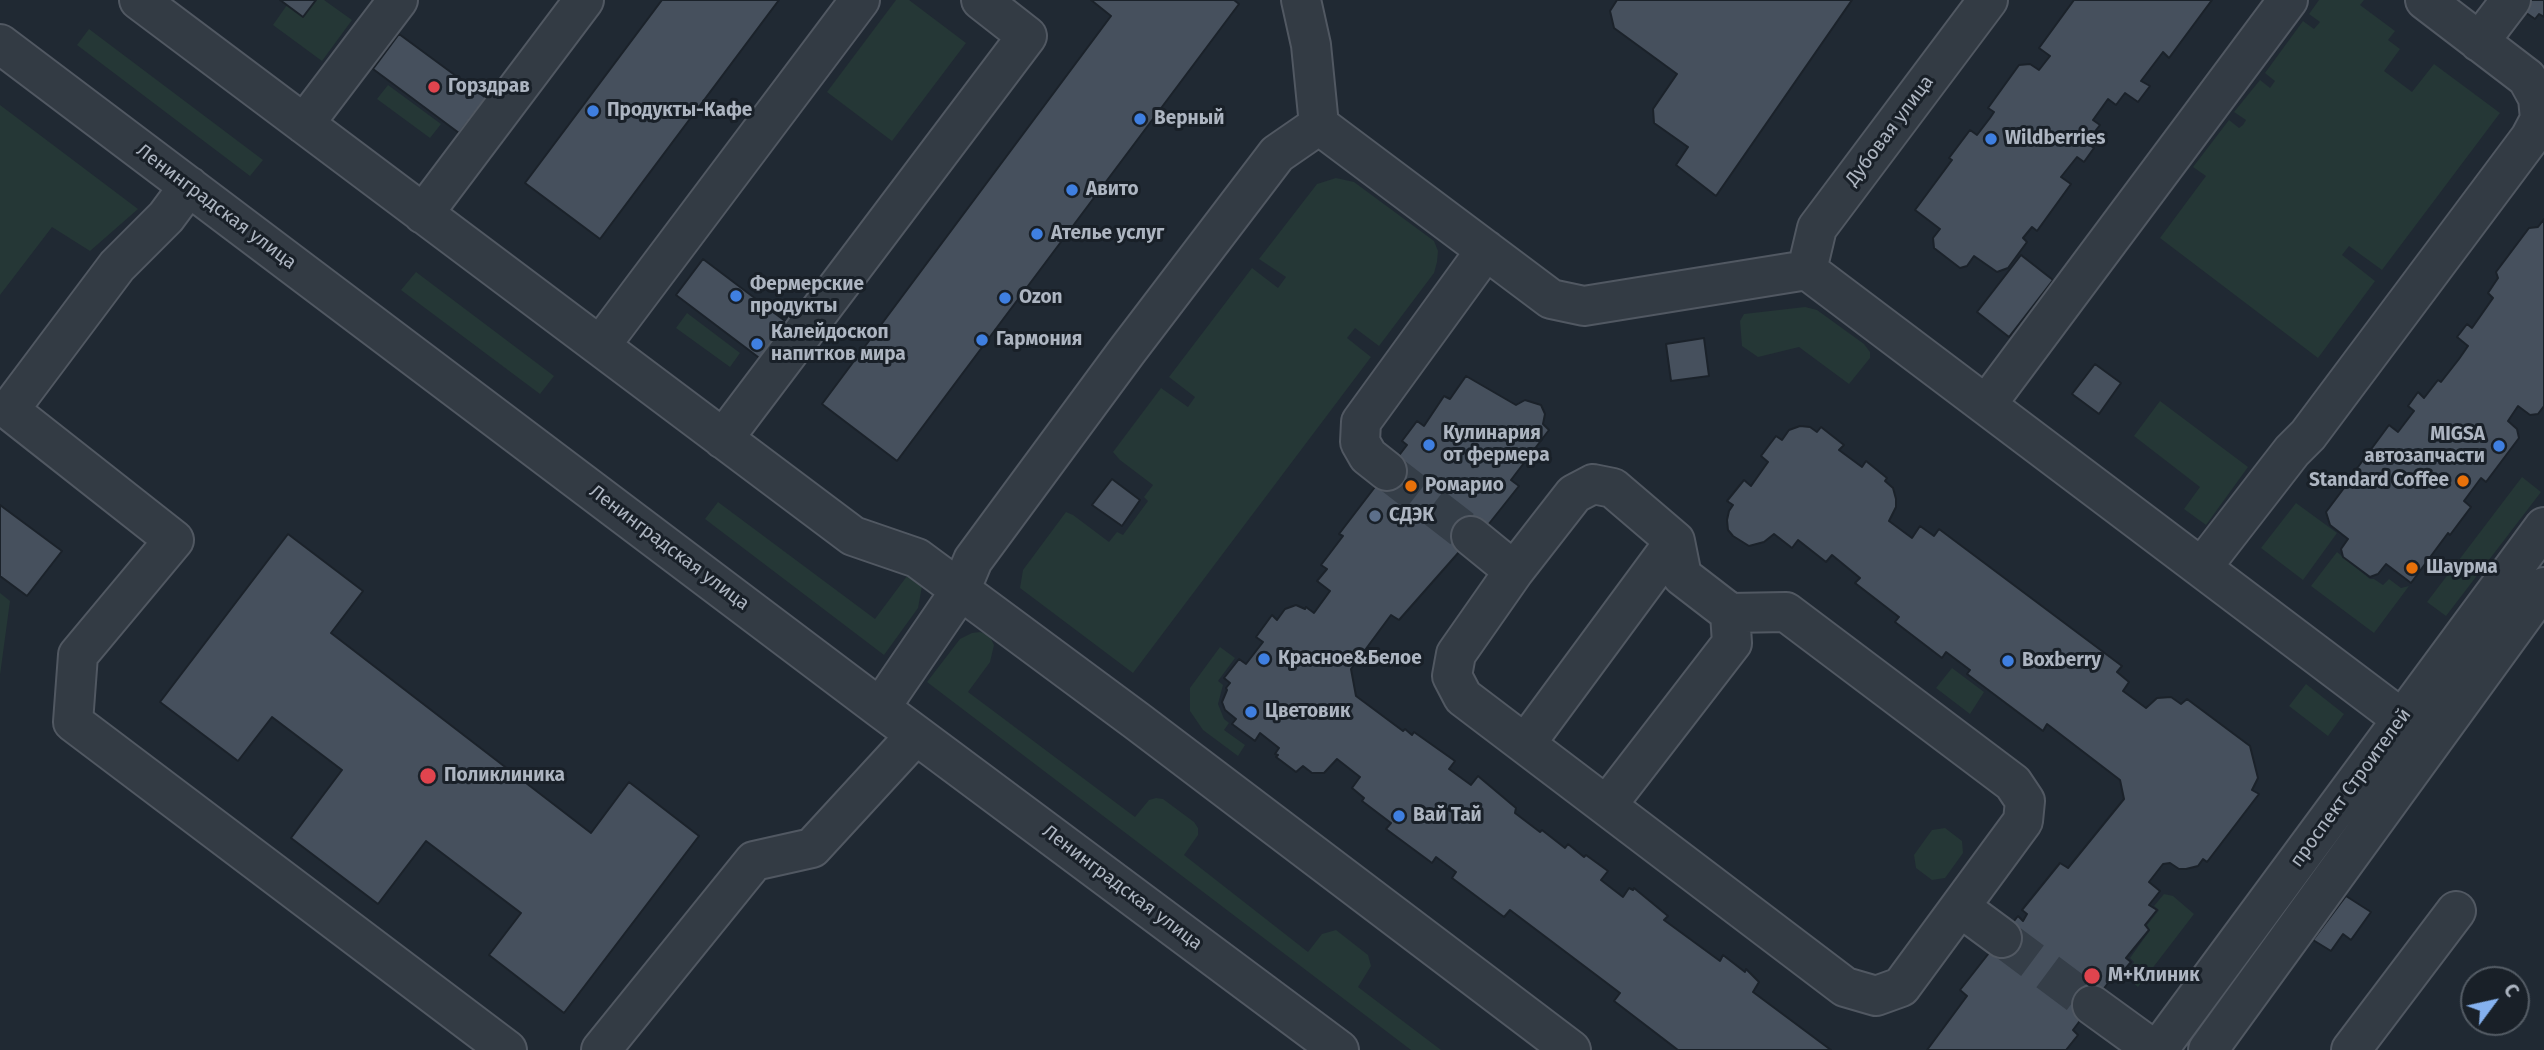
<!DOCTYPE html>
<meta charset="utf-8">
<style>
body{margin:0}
#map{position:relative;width:2544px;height:1050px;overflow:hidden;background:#202933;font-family:"Fira Sans",sans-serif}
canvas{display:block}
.north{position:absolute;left:2460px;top:966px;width:70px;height:70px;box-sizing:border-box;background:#192028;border:2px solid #545c65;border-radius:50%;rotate:57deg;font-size:19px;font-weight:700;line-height:28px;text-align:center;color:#adb5c1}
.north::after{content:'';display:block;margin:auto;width:24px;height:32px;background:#85b1ef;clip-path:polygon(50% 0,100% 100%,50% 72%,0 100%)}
</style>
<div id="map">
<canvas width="2544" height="1050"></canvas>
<div class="north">С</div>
</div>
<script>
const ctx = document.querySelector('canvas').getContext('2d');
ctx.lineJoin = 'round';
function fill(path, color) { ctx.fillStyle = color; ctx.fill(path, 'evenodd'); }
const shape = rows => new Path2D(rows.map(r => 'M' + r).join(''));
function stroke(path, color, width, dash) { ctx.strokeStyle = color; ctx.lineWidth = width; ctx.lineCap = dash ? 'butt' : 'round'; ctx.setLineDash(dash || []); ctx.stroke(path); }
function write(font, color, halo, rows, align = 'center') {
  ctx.font = font + ' "Fira Sans",sans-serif'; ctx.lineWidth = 6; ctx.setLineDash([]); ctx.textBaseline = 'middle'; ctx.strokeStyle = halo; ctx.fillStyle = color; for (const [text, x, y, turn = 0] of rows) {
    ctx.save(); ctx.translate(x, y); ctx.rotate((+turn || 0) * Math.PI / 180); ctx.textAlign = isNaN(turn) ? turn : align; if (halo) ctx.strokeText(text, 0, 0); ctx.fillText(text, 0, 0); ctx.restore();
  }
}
fill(shape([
 [316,0,324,0,352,20,322,61,273,25,287,5,303,17],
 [896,0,909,0,966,43,892,141,827,92],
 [2319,0,2364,0,2360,5,2395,31,2388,40,2400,49,2384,71,2412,92,2434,64,2500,113,2382,270,2349,246,2342,255,2375,281,2318,358,2160,238,2206,176,2193,167,2229,120,2239,128,2243,125,2246,120,2234,112,2260,80,2270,88,2275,81,2265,73,2303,21,2314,29,2320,22,2309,14],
 [89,29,263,160,250,176,77,45],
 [388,85,441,124,430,138,377,99],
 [0,105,138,209,90,251,52,227,0,295],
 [1336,178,1354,182,1434,241,1438,251,1437,262,1434,273,1379,346,1355,328,1347,338,1371,357,1133,673,1020,588,1023,570,1066,512,1073,515,1109,542,1117,532,1123,535,1148,501,1144,497,1153,485,1120,460,1113,452,1161,388,1188,407,1195,397,1169,377,1252,268,1278,288,1286,277,1259,259,1317,184],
 [416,272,554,376,540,394,401,290],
 [1805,307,1817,310,1864,344,1870,352,1870,358,1849,384,1799,347,1758,357,1742,346,1740,321,1744,314],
 [687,313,740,353,730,367,676,328],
 [2160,401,2248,467,2206,525,2184,509,2200,487,2134,436],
 [2522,477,2541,492,2446,616,2427,602],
 [718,502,875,619,907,576,919,579,922,586,918,608,884,655,705,519],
 [2296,503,2337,533,2303,580,2261,548],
 [2337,552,2370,579,2374,579,2383,585,2389,579,2401,588,2409,586,2374,633,2311,586],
 [0,593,10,601,0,675],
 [980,632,989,635,994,645,990,662,968,692,1135,817,1149,800,1156,798,1163,799,1194,822,1198,828,1198,835,1184,855,1308,952,1322,934,1336,930,1368,955,1371,966,1358,987,1441,1050,1411,1050,927,682,960,639,972,633],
 [1220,647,1235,658,1218,681,1223,685,1218,704,1224,719,1229,723,1224,730,1245,745,1238,756,1203,730,1190,711,1190,688],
 [1952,668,1984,692,1970,714,1936,688],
 [2306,684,2344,714,2328,736,2289,706],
 [1945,828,1962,841,1963,853,1945,878,1932,880,1916,868,1914,855,1932,830],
 [2164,894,2173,896,2194,914,2138,987,2124,975,2134,962,2130,958,2150,930,2147,925,2159,910,2154,906]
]), '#253736');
const building = shape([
 [280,0,316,0,303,17,280,0],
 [662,0,779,0,600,239,525,183,662,0],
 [1091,0,1234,0,1239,4,897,461,822,404,1111,16,1091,0],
 [1617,0,1852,0,1716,196,1676,165,1688,147,1654,123,1653,109,1677,74,1614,28,1610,11,1617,0],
 [2074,0,2212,0,2169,58,2163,52,2141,81,2150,86,2138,102,2125,93,2116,105,2108,99,2093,120,2100,125,2086,143,2094,148,2084,162,2077,157,2061,177,2071,184,2037,231,2032,227,2023,238,2027,242,2008,268,1997,272,1974,256,1967,266,1960,268,1934,248,1933,238,1940,229,1915,210,1952,160,1949,158,1970,130,1977,135,1990,118,1994,112,1988,108,2019,65,2030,64,2039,70,2050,56,2039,48,2074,0],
 [2520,0,2544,0,2544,17,2539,14,2535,19,2519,8,2520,0],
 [399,34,486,98,459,133,373,69,399,34],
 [2544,219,2544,406,2538,414,2530,415,2518,406,2508,421,2517,429,2519,438,2486,482,2481,478,2464,501,2471,507,2450,535,2448,533,2411,583,2386,564,2378,574,2370,577,2343,557,2341,549,2348,539,2330,525,2326,512,2347,484,2352,487,2360,476,2355,471,2389,425,2398,432,2414,411,2408,406,2418,392,2424,398,2438,380,2441,382,2459,359,2468,346,2457,337,2467,324,2472,328,2493,298,2488,293,2498,278,2496,272,2529,228,2538,227,2544,219],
 [2021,255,2053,280,2009,337,1977,312,2021,255],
 [703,259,789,324,762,360,676,295,703,259],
 [1704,338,1709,376,1671,381,1666,344,1704,338],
 [2095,364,2121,383,2099,414,2072,394,2095,364],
 [1466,376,1516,405,1525,400,1541,405,1545,414,1543,424,1549,430,1511,480,1519,486,1488,525,1482,520,1459,552,1399,620,1391,615,1351,669,1356,696,1403,731,1405,729,1412,735,1414,732,1455,761,1449,769,1471,785,1478,776,1516,808,1515,813,1540,832,1542,830,1565,848,1568,844,1584,857,1586,855,1608,871,1601,880,1623,897,1629,888,1633,890,1634,888,1668,916,1664,920,1720,961,1723,955,1745,972,1746,969,1759,982,1753,992,1831,1050,1678,1050,1614,1001,1620,993,1510,910,1504,917,1452,878,1456,872,1436,857,1432,863,1386,829,1391,823,1362,801,1364,798,1352,788,1360,777,1337,759,1324,773,1312,773,1303,766,1296,772,1276,757,1278,755,1275,754,1279,748,1260,733,1255,741,1232,724,1236,719,1225,710,1222,702,1227,690,1226,688,1230,683,1224,678,1239,659,1246,664,1263,642,1256,637,1272,615,1277,620,1285,609,1296,605,1305,609,1306,607,1314,613,1330,591,1317,581,1327,569,1321,565,1343,536,1339,534,1407,445,1402,441,1417,421,1424,426,1444,396,1450,399,1466,376],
 [1800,426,1810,427,1817,432,1821,427,1844,445,1839,450,1862,467,1866,461,1887,478,1885,481,1893,488,1896,499,1896,507,1889,521,1912,538,1920,526,1934,536,1939,529,2122,666,2117,672,2129,682,2123,691,2146,708,2157,698,2171,697,2181,704,2187,699,2250,746,2258,778,2252,790,2259,794,2207,862,2203,859,2198,866,2186,869,2179,869,2170,863,2163,864,2149,882,2160,891,2149,905,2157,910,2145,925,2149,930,2126,958,2131,962,2119,976,2114,975,2073,1030,2078,1035,2066,1050,1927,1050,1967,996,1960,990,2018,916,2023,921,2027,914,2022,910,2039,889,2060,863,2068,868,2124,799,2120,780,2047,724,2043,731,1967,674,1970,670,1946,652,1942,658,1895,622,1899,617,1855,583,1860,578,1832,555,1826,562,1798,540,1792,548,1774,534,1764,542,1749,546,1733,536,1728,530,1727,520,1729,511,1733,505,1727,501,1744,480,1751,486,1768,462,1761,456,1776,436,1782,440,1789,430,1800,426],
 [1112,479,1140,500,1122,526,1092,505,1112,479],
 [0,505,62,551,27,596,0,576,0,505],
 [288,534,363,591,331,633,591,833,629,782,699,836,564,1013,489,955,521,913,426,841,378,904,291,838,342,770,272,717,238,761,160,702,288,534],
 [2346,896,2371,912,2351,940,2343,934,2331,951,2313,940,2346,896]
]);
fill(building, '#46505d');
stroke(building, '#1b222a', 2);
stroke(shape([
 [1387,471,1471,536],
 [2002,938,2092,1005]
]), '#353e48', 38, [38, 19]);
const minor = shape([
 [139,0,853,536,917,558,1137,721,1571,1050],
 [2479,42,2511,0],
 [0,44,880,708,1339,1050],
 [304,124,398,0],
 [1319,125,1551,299,1584,306,1807,270,2431,741],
 [189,186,166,217,117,266,9,410,174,540,78,655,73,722,507,1050],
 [423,214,584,0],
 [1807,270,1817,228,1988,0],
 [600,346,860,0],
 [1986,405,2288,0],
 [723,439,1027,36,981,0],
 [1387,471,1368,456,1360,442,1361,422,1486,250],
 [1593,484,1613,488,1675,541,1682,576,1730,613,1786,612,2013,783,2025,801,2023,821,1901,987,1876,996,1845,987,1463,697,1452,676,1456,654,1514,571,1574,494,1593,484],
 [1471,536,1514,571],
 [2202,567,2292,451,2308,435,2530,138,2540,119,2538,98,2527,78,2425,0],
 [880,708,960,591,973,560,1127,351,1277,154,1319,125,1311,45,1301,0],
 [1526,743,1675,541],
 [1607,805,1732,643,1730,613],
 [1960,907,2002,938],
 [2092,1005,2154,1050],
 [601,1050,754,861,812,848,916,735],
 [2158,1050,2544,527],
 [2208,1050,2544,587],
 [2351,1050,2456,911]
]);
stroke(minor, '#515862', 42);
stroke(minor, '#333b44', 38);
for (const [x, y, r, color] of [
 [434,87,7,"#e0444e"],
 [593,111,7,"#3f7fe0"],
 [1140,119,7,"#3f7fe0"],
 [1991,139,7,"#3f7fe0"],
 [1072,190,7,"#3f7fe0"],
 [1037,234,7,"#3f7fe0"],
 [736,296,7,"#3f7fe0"],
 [1005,298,7,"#3f7fe0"],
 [982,340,7,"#3f7fe0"],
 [757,344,7,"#3f7fe0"],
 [1429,445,7,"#3f7fe0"],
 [2499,446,7,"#3f7fe0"],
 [2463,481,7,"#e8710a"],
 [1411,486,7,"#e8710a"],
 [1375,516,7,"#5c6f8a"],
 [2412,568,7,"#e8710a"],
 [1264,659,7,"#3f7fe0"],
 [2008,661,7,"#3f7fe0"],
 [1251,712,7,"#3f7fe0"],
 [428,776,9,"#e0444e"],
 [1399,816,7,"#3f7fe0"],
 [2092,976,9,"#e0444e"]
]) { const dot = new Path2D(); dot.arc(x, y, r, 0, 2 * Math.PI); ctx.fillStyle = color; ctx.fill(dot); stroke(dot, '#192028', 2.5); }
write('bold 19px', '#adb5c1', '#192028', [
 ["Горздрав",448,87],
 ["Продукты-Кафе",607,111],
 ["Верный",1154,119],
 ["Wildberries",2005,139],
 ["Авито",1086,190],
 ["Ателье услуг",1051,234],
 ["Фермерские",750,285],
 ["продукты",750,307],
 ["Ozon",1019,298],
 ["Калейдоскоп",771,333],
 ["напитков мира",771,355],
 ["Гармония",996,340],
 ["Кулинария",1443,434],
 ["от фермера",1443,456],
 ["MIGSA",2485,435,"right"],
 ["автозапчасти",2485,457,"right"],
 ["Standard Coffee",2449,481,"right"],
 ["Ромарио",1425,486],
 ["СДЭК",1389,516],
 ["Шаурма",2426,568],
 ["Красное&Белое",1278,659],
 ["Boxberry",2022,661],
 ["Цветовик",1265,712],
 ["Поликлиника",444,776],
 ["Вай Тай",1413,816],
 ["М+Клиник",2108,976]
], 'left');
write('19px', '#adb5c1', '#192028', [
 ["Дубовая улица",1890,131,-53],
 ["Ленинградская улица",216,207,37],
 ["Ленинградская улица",669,548,37],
 ["проспект Строителей",2351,788,-54],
 ["Ленинградская улица",1122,888,37]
]);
</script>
